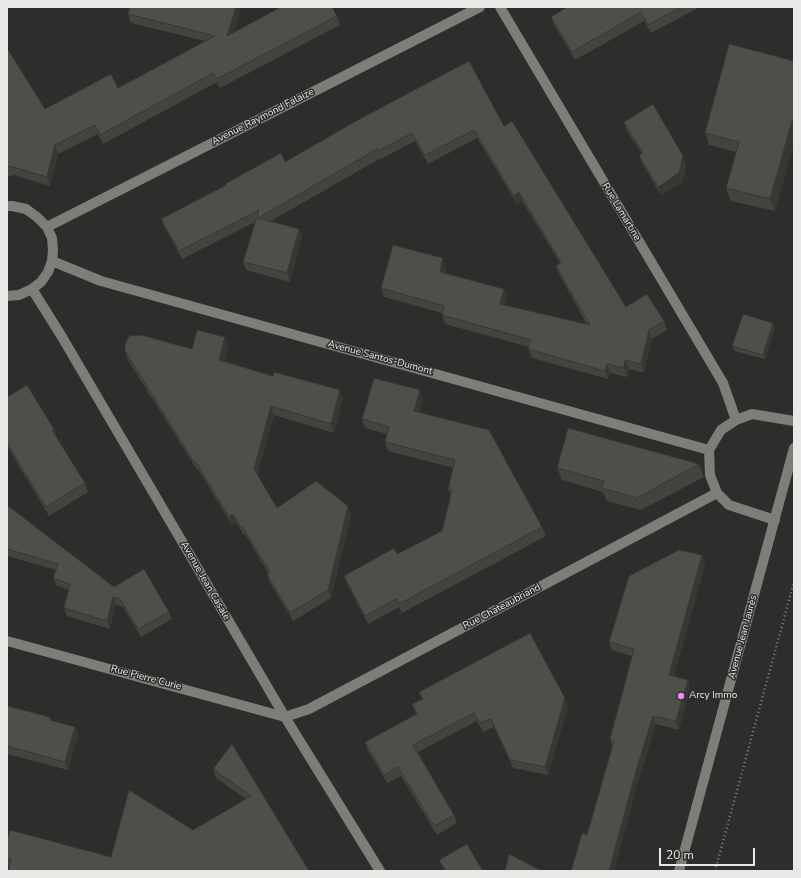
<!DOCTYPE html>
<meta charset="utf-8">
<style>
body{margin:0}
#map{position:relative;width:801px;height:878px;overflow:hidden;background:#2d2e2b;font-family:"Nunito Sans",sans-serif}
canvas{display:block}
.frame{position:absolute;inset:0;border:8px solid #e8e9e7;pointer-events:none}
.scale{position:absolute;left:659px;top:848px;width:96px;height:18px;box-sizing:border-box;border:2px solid #e8e9e7;border-top:0;padding-left:5px;font-size:12px;line-height:14px;white-space:nowrap;color:#e8e9e7;-webkit-text-stroke:3px #2d2e2b;paint-order:stroke}
</style>
<div id="map">
<canvas width="801" height="878"></canvas>
<div class="frame"></div>
<div class="scale">20 m</div>
</div>
<script>
const ctx = document.querySelector('canvas').getContext('2d');
ctx.lineJoin = 'round';
const shape = rows => new Path2D(rows.map(r => 'M' + r).join(''));
function stroke(path, color, width, dash) { ctx.strokeStyle = color; ctx.lineWidth = width; ctx.lineCap = dash ? 'butt' : 'round'; ctx.setLineDash(dash || []); ctx.stroke(path); }
function fill(path, color) { ctx.fillStyle = color; ctx.fill(path, 'evenodd'); }
function write(font, color, halo, rows, align = 'center') {
  ctx.font = font + ' "Nunito Sans",sans-serif'; ctx.lineWidth = 3; ctx.setLineDash([]); ctx.textBaseline = 'middle'; ctx.strokeStyle = halo; ctx.fillStyle = color; for (const [text, x, y, turn = 0] of rows) {
    ctx.save(); ctx.translate(x, y); ctx.rotate((+turn || 0) * Math.PI / 180); ctx.textAlign = isNaN(turn) ? turn : align; if (halo) ctx.strokeText(text, 0, 0); ctx.fillText(text, 0, 0); ctx.restore();
  }
}
stroke(shape([
 [715,871,794,582]
]), '#828381', 2.5, [1, 3]);
stroke(shape([
 [500,7,723,383,736,420],
 [7,206,12,206,26,209,37,217,47,227,52,238,53,250,52,261,48,272,41,282,32,289,19,295,7,296],
 [47,227,480,7],
 [52,261,101,281,709,450],
 [32,289,62,337,285,717,380,871],
 [775,520,729,505,717,493,710,475,709,450,721,430,736,420,752,414,794,421],
 [7,641,285,717,309,709,717,493]
]), '#7d7d7a', 10);
stroke(shape([
 [679,871,794,448]
]), '#7d7d7a', 10);
fill(shape([
 [130,7,241,7,234,32,337,16,340,25,220,88,217,82,103,144,98,134,58,154,50,186,14,175,7,177,7,48,45,109,118,88,205,41,131,23,128,14],
 [567,7,700,7,651,33,644,21,575,60,554,25,551,17],
 [794,61,794,143,775,211,731,201,726,188,736,152,709,145,705,133],
 [356,121,504,126,626,307,664,321,667,330,652,339,644,373,629,369,627,377,610,373,608,379,532,358,528,349,529,347,445,324,442,315,442,313,384,297,381,288,446,267,445,273,504,289,507,298,505,305,587,325,559,274,556,266,560,263,522,201,517,204,477,138,428,164,415,141,381,159,381,158,271,221,299,229,302,237,290,282,246,270,243,262,255,222,182,259,165,228,161,219,285,162],
 [624,122,686,165,683,182,661,195,643,165,639,156,642,154,627,131],
 [773,323,775,328,765,359,734,351,732,346],
 [225,337,228,346,224,361,343,398,334,433,274,415,257,475,277,508,351,515,331,598,293,621,270,583,267,574,268,573,245,534,244,535,236,522,232,525,198,469,197,470,128,360,125,351,192,349],
 [7,397,54,429,57,438,85,483,88,492,49,516,7,446],
 [423,399,419,412,542,527,546,536,402,613,399,607,368,624,347,584,344,576,397,554,442,531,451,496,448,489,454,468,388,451,385,442,387,434,365,428,362,419],
 [699,464,704,477,641,510,607,501,603,492,562,480,557,468],
 [7,505,114,587,169,612,172,619,141,637,123,607,116,604,110,629,67,616,64,608,69,590,56,585,53,578,56,570,7,556],
 [702,555,705,564,674,676,688,680,690,688,679,730,656,724,639,779,587,835,612,747,610,739,632,656,612,650,609,642],
 [419,692,568,707,548,775,513,768,494,727,483,732,477,721,418,752,454,815,457,823,437,835,401,776,387,783,368,751,365,742,416,714,412,704,422,699],
 [7,706,50,717,52,721,75,727,78,736,68,770,7,754],
 [232,744,309,871,7,866,7,840,111,857,193,830,246,799,216,778,213,769],
 [439,860,483,871,445,871,441,865]
]), '#434340');
fill(shape([
 [236,7,241,7,231,45,227,36],
 [792,121,794,126,794,143,775,211,770,199],
 [55,145,58,154,50,186,47,177],
 [683,156,686,165,683,182,661,195,658,187],
 [519,192,522,201,517,204,514,196],
 [299,229,302,237,290,282,287,273],
 [443,258,446,267,443,280,440,272],
 [504,289,507,298,503,312,500,304],
 [773,323,775,328,765,359,763,355],
 [649,330,652,339,644,373,641,364],
 [225,337,228,346,222,368,219,360],
 [625,360,629,369,627,377,624,368],
 [607,364,610,373,608,379,605,371],
 [340,390,343,398,334,433,331,424],
 [420,390,423,399,418,420,414,411],
 [271,406,274,415,257,477,254,469],
 [348,506,351,515,331,598,328,590],
 [233,514,236,522,232,525,229,516],
 [702,555,705,564,672,683,669,675],
 [113,597,116,604,110,629,107,621],
 [688,680,690,688,679,730,676,721],
 [565,698,568,707,548,775,545,767],
 [653,716,656,724,639,779,614,871,609,871,636,771],
 [75,727,78,736,68,770,65,762]
]), '#373734');
const building = shape([
 [130,7,236,7,227,36,281,7,332,7,337,16,217,79,213,73,100,135,95,125,55,145,47,177,10,166,7,167,7,48,45,109,111,74,118,88,215,36,128,14,130,7],
 [567,7,681,7,648,25,641,12,572,52,551,17,567,7],
 [729,44,794,61,794,121,792,121,770,199,726,188,739,142,705,133,729,44],
 [469,61,504,126,512,121,626,307,647,294,664,321,649,330,641,364,625,360,624,368,607,364,605,371,528,349,531,340,442,315,444,306,381,288,393,245,443,258,440,272,504,289,500,304,590,325,556,266,561,262,519,192,514,196,474,130,425,155,412,133,378,151,377,149,258,218,299,229,287,273,243,262,259,210,179,251,161,219,226,185,225,184,281,153,285,162,356,121,469,61],
 [653,104,683,156,679,173,658,187,639,156,643,153,624,122,653,104],
 [743,314,773,323,763,355,732,346,743,314],
 [197,330,225,337,219,360,273,376,274,372,340,390,331,424,271,406,254,469,277,508,316,481,348,506,328,590,290,613,267,574,270,572,242,526,241,527,233,514,229,516,195,461,194,462,125,351,125,345,129,336,141,335,192,349,197,330],
 [374,378,420,390,414,411,489,430,542,527,399,604,396,599,365,616,344,576,394,548,397,554,442,531,452,490,448,489,455,460,385,442,389,427,362,419,374,378],
 [27,385,54,429,52,430,85,483,46,507,7,443,7,397,27,385],
 [568,428,699,464,637,498,602,488,604,481,557,468,568,428],
 [7,505,114,587,144,569,169,612,138,629,120,599,113,597,107,621,64,608,70,584,53,578,58,564,7,549,7,505],
 [679,550,702,555,669,675,688,680,676,721,653,716,636,771,609,871,571,871,582,833,587,835,614,741,610,739,634,649,609,642,629,576,679,550],
 [530,633,565,698,545,767,510,760,491,719,480,723,474,713,413,745,454,815,434,826,398,767,384,775,365,742,417,714,412,704,423,699,419,692,530,633],
 [7,706,50,717,50,720,75,727,65,762,7,746,7,706],
 [232,744,309,871,8,871,11,859,7,858,7,840,10,830,111,857,129,790,193,830,251,796,213,769,232,744],
 [467,844,483,871,446,871,439,860,467,844],
 [509,854,542,871,505,871,509,854]
]);
fill(building, '#4e4e4b');
stroke(building, '#373734', 1);
for (const [x, y, r, color] of [
 [681,696,4,"#f18bf5"]
]) { const dot = new Path2D(); dot.arc(x, y, r, 0, 2 * Math.PI); ctx.fillStyle = color; ctx.fill(dot); stroke(dot, '#2d2e2b', 1.5); }
write('10px', '#e8e9e7', '#2d2e2b', [
 ["Avenue Raymond Falaize",263,117,-27],
 ["Rue Lamartine",621,212,59],
 ["Avenue Santos-Dumont",380,358,15],
 ["Avenue Jean Casale",205,581,60],
 ["Rue Chateaubriand",502,607,-28],
 ["Avenue Jean Jaurès",743,637,-75],
 ["Rue Pierre Curie",146,678,15]
]);
write('10px', '#e8e9e7', '#2d2e2b', [
 ["Arcy Immo",689,696]
], 'left');
</script>
